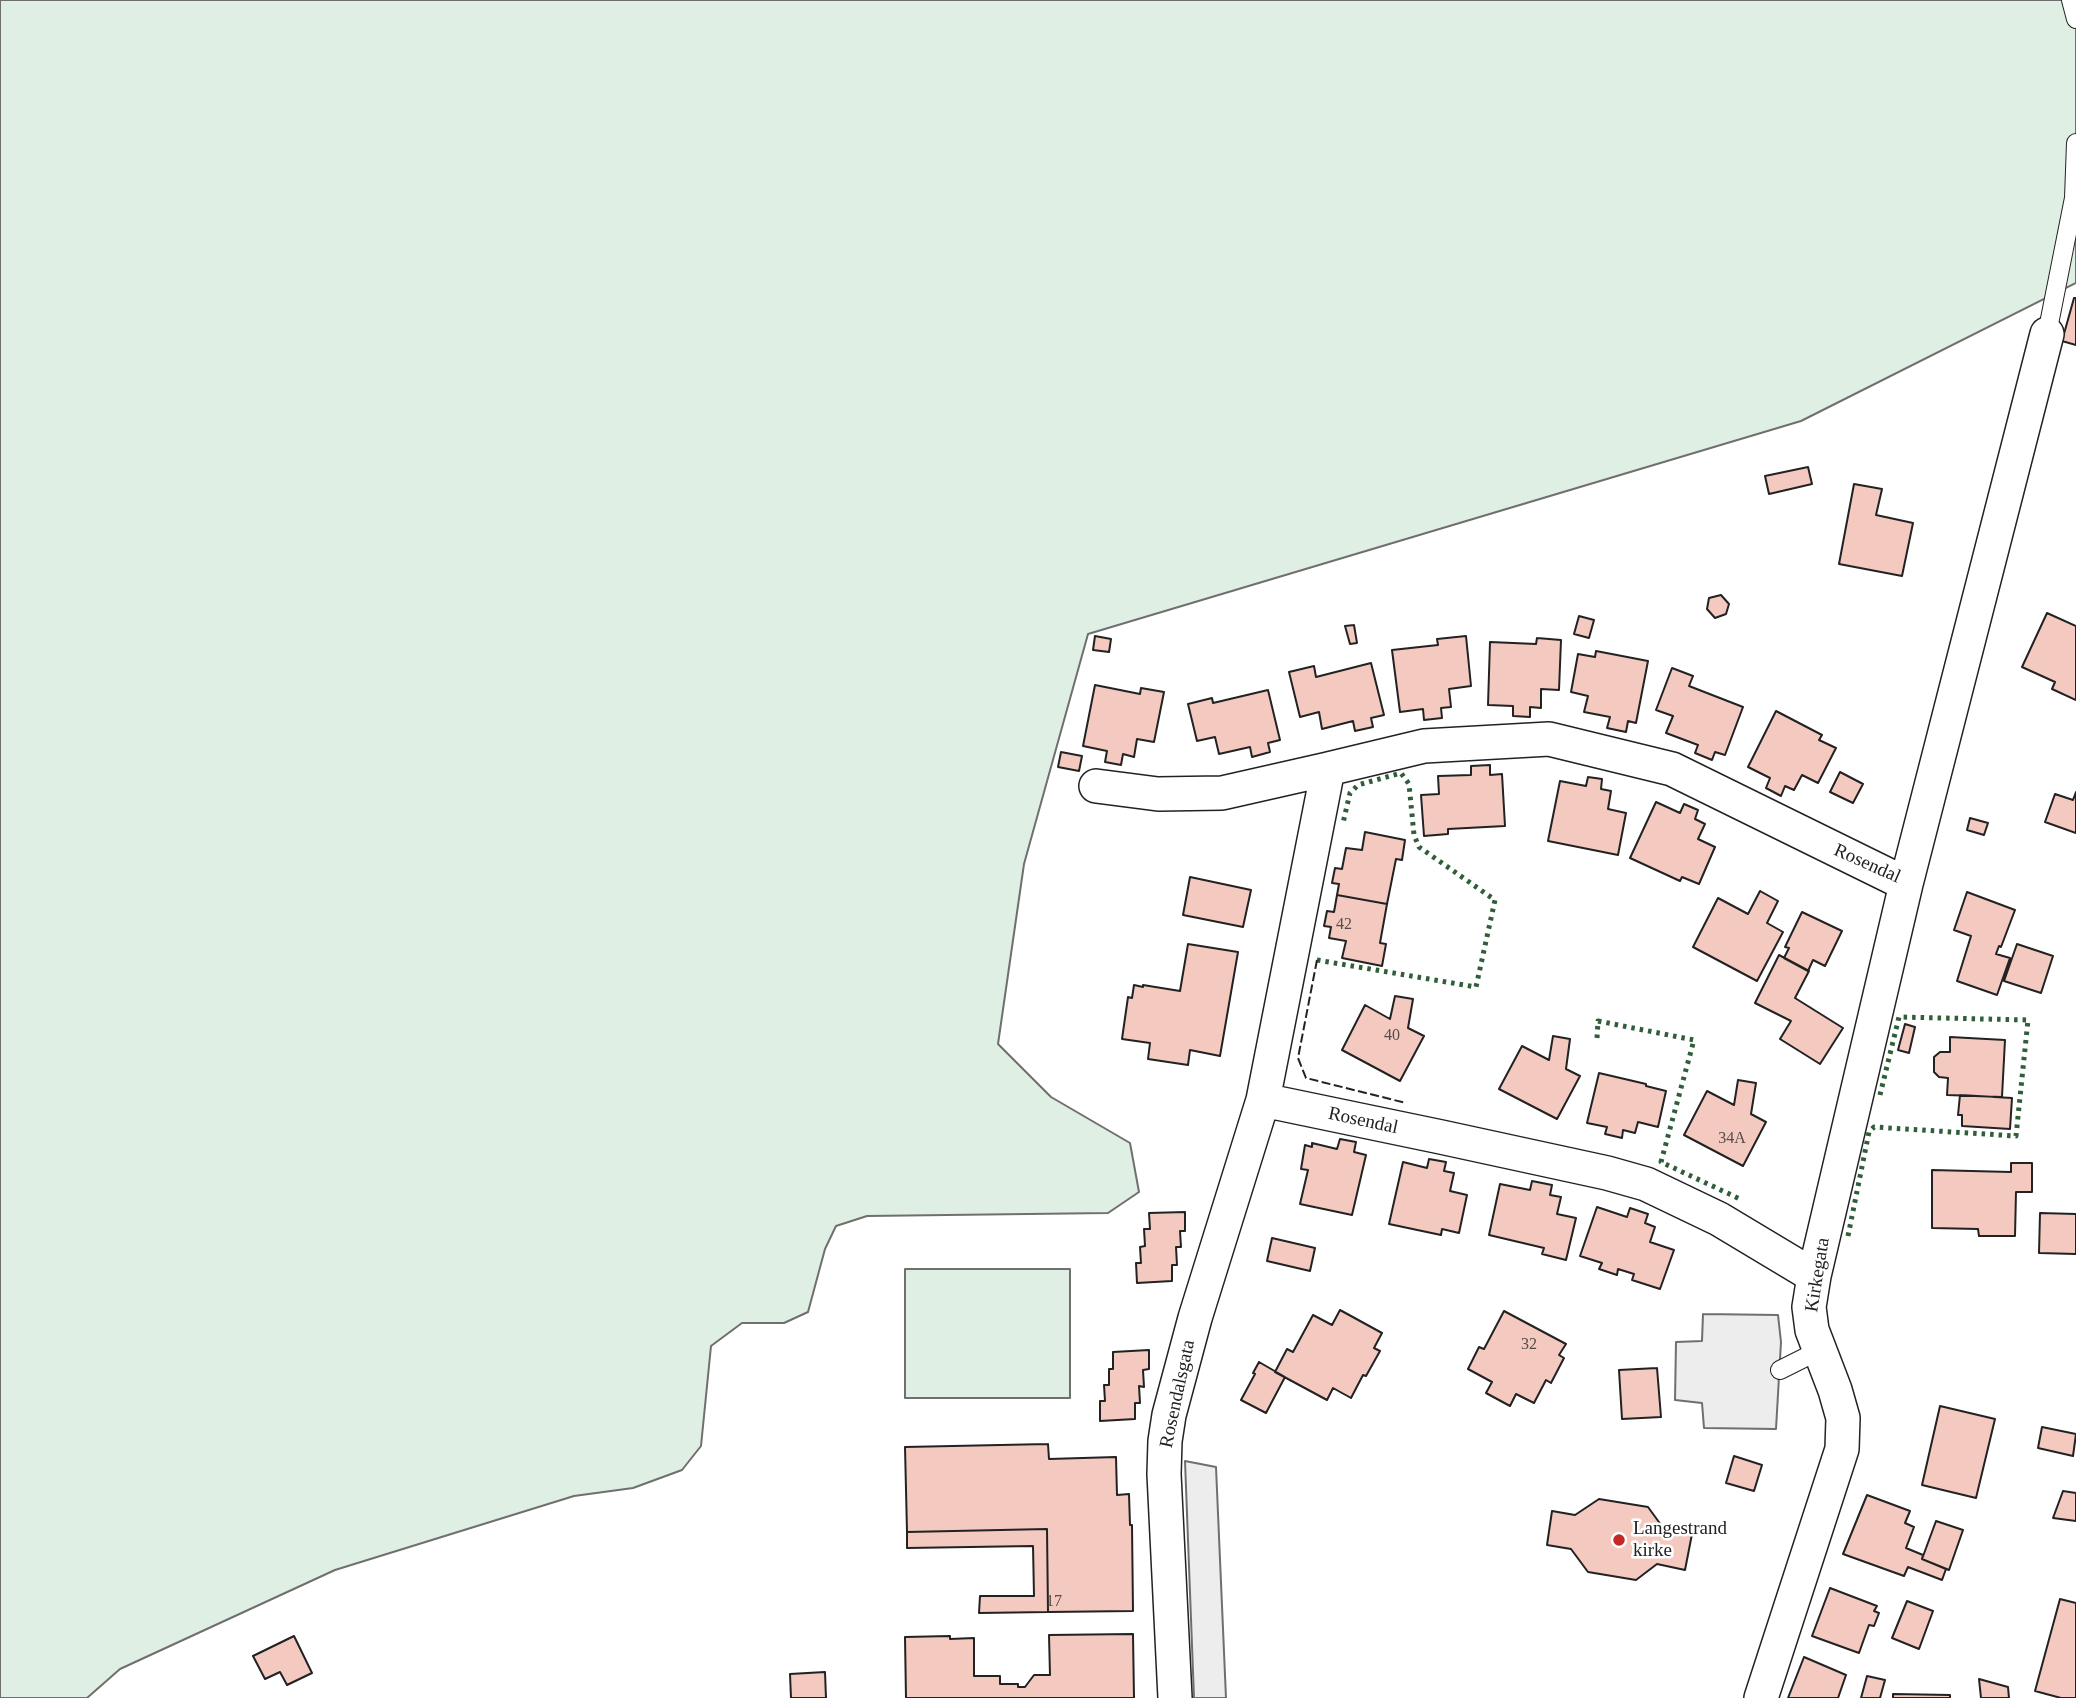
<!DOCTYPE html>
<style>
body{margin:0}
canvas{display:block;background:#fff}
</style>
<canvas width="2076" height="1698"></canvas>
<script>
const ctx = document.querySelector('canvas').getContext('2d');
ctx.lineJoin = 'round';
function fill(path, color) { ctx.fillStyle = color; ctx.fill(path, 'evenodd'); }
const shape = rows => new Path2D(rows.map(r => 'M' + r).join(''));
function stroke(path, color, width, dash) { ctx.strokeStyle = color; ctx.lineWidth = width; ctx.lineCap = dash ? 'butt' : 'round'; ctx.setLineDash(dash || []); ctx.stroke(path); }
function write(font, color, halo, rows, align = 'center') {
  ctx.font = font + ' Georgia,serif'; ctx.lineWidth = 5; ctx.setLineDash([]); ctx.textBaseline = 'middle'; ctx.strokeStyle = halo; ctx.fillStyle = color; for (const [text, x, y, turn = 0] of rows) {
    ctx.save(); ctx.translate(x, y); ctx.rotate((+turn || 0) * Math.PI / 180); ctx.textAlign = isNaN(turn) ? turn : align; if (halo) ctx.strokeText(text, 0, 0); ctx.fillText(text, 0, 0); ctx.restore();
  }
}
const green = shape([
 [0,0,2076,0,2076,283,1801,421,1088,634,1024,864,998,1044,1051,1097,1130,1143,1139,1192,1108,1213,867,1216,836,1226,825,1249,808,1312,784,1323,742,1323,711,1346,701,1446,682,1470,633,1488,574,1496,335,1570,120,1669,87,1698,0,1698,0,0],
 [905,1269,1070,1269,1070,1398,905,1398,905,1269]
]);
fill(green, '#e0efe3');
stroke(green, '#6f6f6f', 2);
const parking = shape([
 [1703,1314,1778,1315,1781,1342,1776,1429,1704,1428,1702,1403,1675,1400,1676,1342,1702,1341,1703,1314],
 [1185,1461,1216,1467,1226,1698,1194,1698,1185,1461]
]);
fill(parking, '#ededed');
stroke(parking, '#6f6f6f', 2);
const building = shape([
 [2074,298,2076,298,2076,345,2062,341,2074,298],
 [1808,467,1812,484,1769,494,1765,476,1808,467],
 [1854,484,1882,489,1876,515,1913,523,1902,576,1839,564,1854,484],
 [1721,595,1729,604,1726,614,1715,618,1707,609,1709,598,1721,595],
 [2047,613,2076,626,2076,700,2052,689,2055,682,2022,667,2047,613],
 [1579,616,1594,620,1589,638,1574,634,1579,616],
 [1354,625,1357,643,1350,644,1345,626,1354,625],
 [1095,636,1111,639,1109,652,1093,650,1095,636],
 [1466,636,1471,686,1449,689,1451,707,1441,708,1442,718,1424,720,1423,709,1400,712,1392,650,1438,645,1437,639,1466,636],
 [1537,638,1561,640,1559,690,1541,689,1541,708,1530,707,1530,717,1513,716,1513,706,1488,705,1490,642,1536,644,1537,638],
 [1596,651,1648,661,1636,723,1628,721,1626,732,1607,728,1610,717,1584,712,1588,696,1571,692,1578,654,1595,657,1596,651],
 [1371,663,1384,715,1371,718,1373,727,1355,731,1353,721,1322,729,1319,712,1300,717,1289,672,1314,666,1316,677,1371,663],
 [1672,668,1693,676,1689,686,1743,707,1725,755,1715,752,1712,760,1695,753,1698,745,1666,733,1673,716,1656,710,1672,668],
 [1095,685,1140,694,1141,688,1164,692,1154,742,1137,739,1134,757,1123,754,1121,765,1105,762,1107,751,1083,746,1095,685],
 [1268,690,1280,740,1268,743,1270,752,1252,757,1250,747,1219,754,1215,737,1197,741,1188,704,1212,698,1213,703,1268,690],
 [1776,711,1822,735,1819,740,1836,748,1818,783,1802,775,1794,790,1785,786,1781,796,1766,788,1770,778,1748,767,1776,711],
 [1061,752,1082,756,1079,771,1058,767,1061,752],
 [1490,765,1490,775,1502,774,1505,826,1448,829,1448,834,1424,836,1421,795,1439,794,1438,776,1471,775,1471,766,1490,765],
 [1840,772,1863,784,1853,803,1830,792,1840,772],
 [1588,777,1602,779,1601,789,1611,791,1608,809,1626,813,1618,855,1548,841,1560,781,1586,786,1588,777],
 [2076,792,2076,833,2045,822,2055,794,2073,800,2076,792],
 [1656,802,1680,813,1684,804,1698,810,1695,819,1705,824,1698,839,1715,847,1699,884,1682,877,1680,881,1630,858,1656,802],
 [1970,818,1988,823,1984,835,1967,830,1970,818],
 [1365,832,1405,840,1402,860,1396,859,1387,904,1337,895,1339,884,1332,883,1335,868,1342,869,1346,848,1362,850,1365,832],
 [1190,877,1251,890,1243,927,1183,915,1190,877],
 [1760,891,1778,901,1767,923,1783,932,1757,981,1693,947,1718,898,1748,914,1760,891],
 [1967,892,2015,910,2001,947,1999,946,1996,954,2010,958,1997,995,1957,981,1971,936,1954,930,1967,892],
 [1337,895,1387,904,1380,943,1386,944,1382,966,1342,958,1346,941,1329,938,1331,927,1324,926,1327,911,1334,912,1337,895],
 [1802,912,1842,931,1825,966,1813,960,1808,971,1784,958,1789,948,1785,947,1802,912],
 [1188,944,1238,952,1220,1056,1190,1050,1188,1065,1148,1059,1150,1043,1122,1039,1128,997,1132,998,1134,985,1143,987,1143,985,1180,991,1188,944],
 [2017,944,2053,956,2041,993,2004,981,2017,944],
 [1779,955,1809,971,1795,998,1843,1028,1820,1064,1780,1039,1791,1021,1755,1003,1779,955],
 [1395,996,1413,999,1408,1028,1424,1036,1400,1081,1342,1050,1365,1005,1390,1019,1395,996],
 [1905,1024,1915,1027,1909,1053,1898,1050,1905,1024],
 [1553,1036,1570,1039,1566,1069,1580,1076,1557,1119,1499,1089,1522,1046,1549,1060,1553,1036],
 [1950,1037,2005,1040,2002,1097,1947,1095,1948,1078,1939,1077,1934,1072,1934,1057,1940,1052,1950,1052,1950,1037],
 [1599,1073,1646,1084,1646,1086,1666,1091,1658,1127,1638,1122,1635,1133,1623,1130,1622,1138,1605,1134,1607,1127,1587,1123,1599,1073],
 [1738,1080,1756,1083,1751,1114,1766,1122,1743,1166,1684,1135,1707,1091,1734,1105,1738,1080],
 [1960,1095,2012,1098,2010,1129,1962,1126,1962,1115,1958,1115,1960,1095],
 [1340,1139,1356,1142,1354,1152,1366,1155,1352,1215,1300,1204,1308,1170,1301,1169,1305,1145,1312,1147,1312,1143,1337,1149,1340,1139],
 [1429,1159,1446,1162,1444,1171,1454,1173,1450,1191,1467,1195,1459,1233,1442,1229,1441,1235,1389,1224,1403,1162,1427,1168,1429,1159],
 [2011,1163,2032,1163,2032,1192,2016,1192,2015,1236,1979,1236,1978,1229,1932,1228,1932,1170,2011,1172,2011,1163],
 [1532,1181,1552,1185,1550,1195,1561,1197,1557,1214,1576,1218,1566,1260,1542,1254,1544,1248,1489,1235,1500,1184,1530,1190,1532,1181],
 [1597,1207,1627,1217,1630,1208,1648,1214,1645,1223,1655,1227,1650,1242,1674,1250,1660,1289,1632,1280,1634,1274,1618,1269,1617,1275,1599,1269,1602,1263,1580,1256,1597,1207],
 [1185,1212,1185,1231,1180,1231,1181,1247,1176,1247,1177,1265,1172,1265,1172,1281,1137,1283,1136,1263,1141,1263,1140,1247,1145,1246,1144,1229,1150,1229,1149,1213,1185,1212],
 [2040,1213,2076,1214,2076,1254,2039,1253,2040,1213],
 [1272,1238,1315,1248,1310,1271,1267,1261,1272,1238],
 [1340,1310,1382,1333,1374,1348,1380,1351,1366,1376,1363,1375,1351,1398,1333,1388,1327,1400,1275,1372,1287,1349,1293,1352,1313,1315,1332,1325,1340,1310],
 [1504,1311,1566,1344,1559,1355,1564,1358,1551,1383,1546,1380,1534,1403,1516,1394,1510,1406,1486,1393,1492,1382,1468,1369,1479,1347,1484,1349,1504,1311],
 [1149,1350,1149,1369,1143,1370,1144,1387,1139,1386,1140,1403,1135,1403,1135,1419,1100,1421,1100,1401,1105,1401,1104,1385,1109,1385,1109,1369,1113,1369,1113,1352,1149,1350],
 [1259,1362,1285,1377,1266,1413,1241,1400,1255,1374,1253,1373,1259,1362],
 [1657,1368,1661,1417,1622,1419,1619,1370,1657,1368],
 [1940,1406,1995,1419,1976,1498,1922,1485,1940,1406],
 [2042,1427,2076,1434,2073,1456,2038,1448,2042,1427],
 [1048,1444,1049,1459,1116,1457,1117,1495,1129,1494,1130,1525,1132,1525,1133,1611,1048,1612,1047,1529,907,1532,905,1447,1048,1444],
 [1734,1456,1762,1465,1754,1491,1726,1483,1734,1456],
 [2063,1491,2076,1493,2076,1521,2053,1518,2063,1491],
 [1867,1495,1910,1511,1905,1523,1914,1527,1906,1548,1923,1555,1922,1559,1946,1569,1942,1580,1908,1567,1904,1576,1843,1554,1867,1495],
 [1599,1499,1648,1507,1664,1529,1692,1534,1685,1570,1657,1564,1636,1580,1588,1572,1571,1549,1547,1545,1552,1511,1575,1515,1599,1499],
 [1936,1521,1963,1530,1949,1570,1922,1559,1936,1521],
 [1047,1529,1048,1612,979,1613,980,1596,1034,1596,1033,1546,907,1548,907,1532,1047,1529],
 [1830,1588,1877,1606,1874,1611,1879,1613,1874,1626,1869,1625,1859,1653,1812,1636,1830,1588],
 [2060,1599,2076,1603,2076,1698,2061,1698,2035,1691,2060,1599],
 [1907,1601,1933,1611,1919,1649,1892,1638,1907,1601],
 [1133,1634,1134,1698,906,1698,905,1637,950,1636,950,1639,974,1638,974,1676,1000,1676,1000,1684,1018,1684,1018,1687,1025,1687,1034,1675,1050,1675,1049,1635,1133,1634],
 [294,1636,312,1673,287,1685,280,1672,265,1679,253,1656,294,1636],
 [1804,1657,1846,1675,1838,1698,1788,1698,1804,1657],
 [825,1672,826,1698,791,1698,790,1674,825,1672],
 [1867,1676,1885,1680,1880,1698,1861,1698,1867,1676],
 [1979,1679,2008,1687,2009,1698,1981,1698,1979,1679],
 [1893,1694,1950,1695,1950,1698,1893,1698,1893,1694]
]);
fill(building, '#f3c9c0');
stroke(building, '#222', 2);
const lane = shape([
 [2071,0,2076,19],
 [2047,334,2074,198,2076,143],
 [1780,1370,1818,1351]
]);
const street = shape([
 [1096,786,1158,794,1222,793,1328,769],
 [1814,1276,1719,1219,1646,1184,1607,1173,1441,1137,1263,1100,1328,769,1424,746,1549,739,1672,769,1906,884],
 [1175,1698,1164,1474,1165,1441,1169,1415,1195,1318,1263,1100],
 [1761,1698,1842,1449,1843,1418,1835,1390,1812,1330,1809,1307,1814,1276,1906,884,2047,334]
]);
stroke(lane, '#222', 20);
stroke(street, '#222', 36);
stroke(lane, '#fff', 18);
stroke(street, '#fff', 33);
stroke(shape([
 [1317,960,1476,987,1495,900,1419,847,1414,835,1409,784,1401,773,1358,785,1350,793,1343,823],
 [1597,1038,1598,1021,1694,1040,1661,1162,1740,1199],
 [1848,1236,1869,1132,1874,1127,2016,1136,2028,1020,1899,1017,1880,1095]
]), '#2f5e38', 5, [3.5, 5]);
stroke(shape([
 [1317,960,1298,1058,1306,1078,1406,1103]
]), '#222', 2, [9, 3.5]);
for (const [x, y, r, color] of [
 [1619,1540,7,"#c62828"]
]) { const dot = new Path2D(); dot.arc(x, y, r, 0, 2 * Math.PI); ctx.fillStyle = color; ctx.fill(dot); stroke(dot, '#fff', 2.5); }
write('16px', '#564c4a', null, [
 ["42",1344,925],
 ["40",1392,1036],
 ["34A",1732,1139],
 ["32",1529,1345],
 ["17",1054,1602]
]);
write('19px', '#222', '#fff', [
 ["Rosendal",1867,864,24],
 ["Rosendal",1363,1121,12],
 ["Kirkegata",1818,1275,-81],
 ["Rosendalsgata",1178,1394,-78]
]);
write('19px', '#222', '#fff', [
 ["Langestrand",1633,1529],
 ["kirke",1633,1551]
], 'left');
</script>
